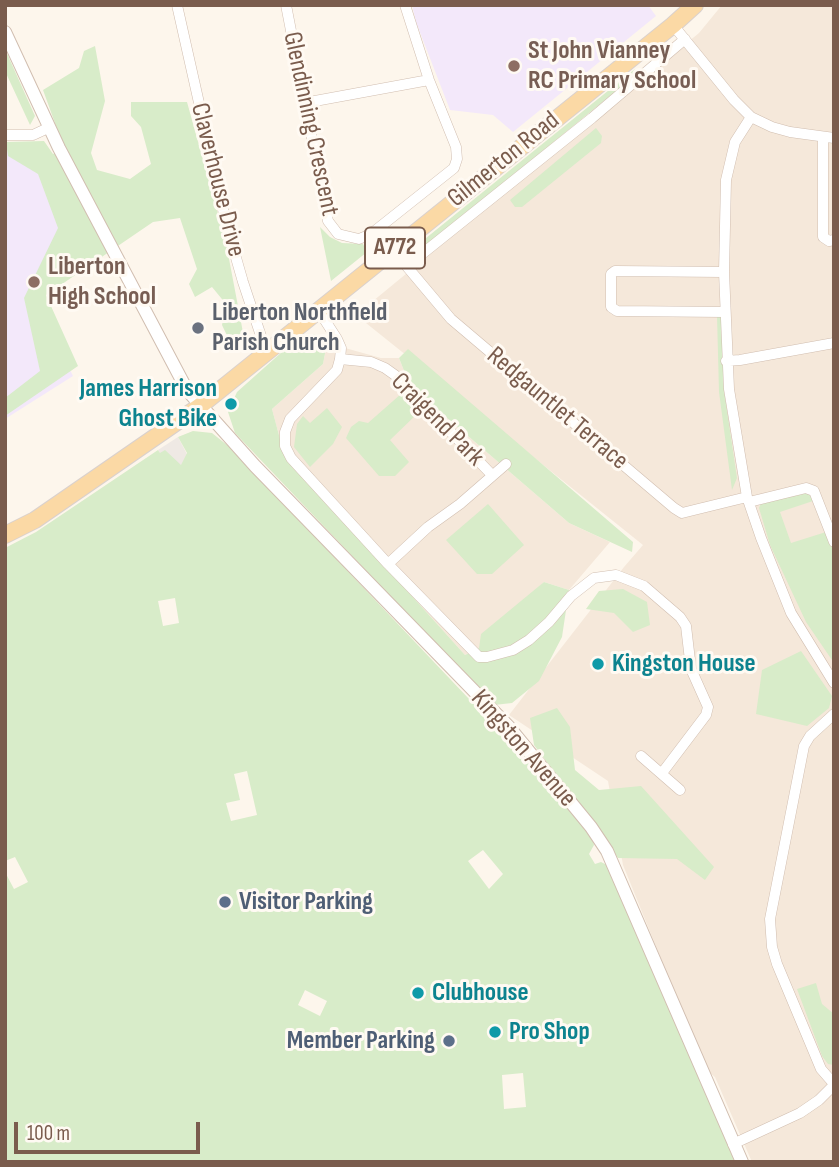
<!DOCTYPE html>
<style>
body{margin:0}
#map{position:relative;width:839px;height:1167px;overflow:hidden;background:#fdf6ec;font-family:"Sofia Sans Condensed",sans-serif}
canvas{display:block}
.frame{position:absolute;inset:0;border:7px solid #7a5c4d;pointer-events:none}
.scale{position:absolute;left:14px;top:1122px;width:186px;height:32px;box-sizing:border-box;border:4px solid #7a5c4d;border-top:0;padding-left:9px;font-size:21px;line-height:24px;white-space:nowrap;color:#7a5c4d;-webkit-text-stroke:5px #fffaf3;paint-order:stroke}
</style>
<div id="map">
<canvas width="839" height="1167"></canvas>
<div class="frame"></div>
<div class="scale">100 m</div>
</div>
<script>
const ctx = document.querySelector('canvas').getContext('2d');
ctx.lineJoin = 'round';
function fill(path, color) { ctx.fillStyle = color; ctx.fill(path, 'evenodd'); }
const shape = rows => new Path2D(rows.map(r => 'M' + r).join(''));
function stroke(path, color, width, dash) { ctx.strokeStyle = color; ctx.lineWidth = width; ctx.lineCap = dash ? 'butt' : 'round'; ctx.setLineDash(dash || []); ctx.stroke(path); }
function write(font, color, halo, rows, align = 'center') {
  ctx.font = font + ' "Sofia Sans Condensed",sans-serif'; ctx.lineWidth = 6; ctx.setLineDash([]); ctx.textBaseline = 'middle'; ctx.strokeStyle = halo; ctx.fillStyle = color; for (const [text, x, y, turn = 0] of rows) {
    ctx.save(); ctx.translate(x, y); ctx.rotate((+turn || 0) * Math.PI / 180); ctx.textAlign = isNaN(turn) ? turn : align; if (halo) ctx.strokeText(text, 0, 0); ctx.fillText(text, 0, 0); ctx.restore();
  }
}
fill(shape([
 [722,5,834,5,834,1162,752,1162,715,1077,706,1070,623,865,608,781,509,715,624,567,643,545,356,315,699,33],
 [327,343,381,358,399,358,410,386,569,523,610,542,569,590,544,582,479,648,465,655,284,454,272,409,323,364]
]), '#f5e8da');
fill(shape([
 [178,437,191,462,173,474,158,450]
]), '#efe9e4');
fill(shape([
 [412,5,648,5,656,16,513,132,493,115,450,110,416,22],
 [5,147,37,149,89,264,35,299,73,376,5,419]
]), '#f3e8fa');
fill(shape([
 [95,46,105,101,91,153,97,170,130,179,151,164,141,127,131,116,131,102,187,102,226,243,245,343,233,348,222,325,226,304,212,287,195,297,189,284,197,269,180,218,153,222,46,295,78,366,5,416,5,398,40,371,24,298,58,228,38,174,8,156,6,142,44,141,53,154,64,148,43,90,79,68,84,51],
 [5,49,35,116,30,125,5,71],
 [635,69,638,73,413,257,410,251],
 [596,128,602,136,601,143,522,207,515,207,510,200],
 [320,227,330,237,342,243,363,244,367,252,331,281],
 [717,316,722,316,724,390,737,478,732,490,719,392],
 [317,334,327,343,323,364,272,409,284,454,465,655,479,648,481,634,544,582,569,590,562,637,539,681,512,703,494,705,235,433,228,412,237,392,301,335],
 [408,349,633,542,632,552,569,523,410,386,399,358],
 [401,394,418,413,390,440,409,462,395,476,379,476,346,438,351,427,359,421,368,423],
 [327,408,342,427,333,444,310,467,294,447,297,424,303,416,310,423],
 [193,431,212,433,232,449,488,719,497,721,593,839,594,845,589,854,595,864,601,862,607,865,735,1162,5,1162,7,1104,5,1103,5,872,14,889,28,882,15,857,5,861,5,548,36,532,158,450,160,453,165,450,181,465,187,453,178,437],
 [175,598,179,623,163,626,158,601],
 [247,771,257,815,231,821,226,803,240,800,234,774],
 [483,850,503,874,489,889,468,861],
 [305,990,327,1001,320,1016,298,1005],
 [523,1073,526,1107,504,1109,502,1075],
 [804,491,810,493,813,501,780,512,791,543,826,532,834,550,834,663,806,622,770,545,759,508,761,503],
 [488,504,524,545,492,574,477,574,446,540],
 [623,589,647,602,650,625,633,632,614,613,586,609,599,591],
 [801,651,832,696,829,708,807,726,756,714,762,670],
 [557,708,570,727,575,770,599,790,641,786,714,867,705,880,677,859,618,858,534,745,530,718],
 [816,983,822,1004,834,1014,834,1065,828,1064,822,1056,797,989]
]), '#d8ecc9');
const minor = shape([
 [177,5,226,223,243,282,262,339,269,351],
 [286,5,328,221,338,234,359,239,371,234,454,168,457,159,456,147,429,80,405,5],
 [673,25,734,100,751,117,772,127,790,132,834,138],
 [304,103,429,80],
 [751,117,735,142,726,180,724,272,729,389,747,497,761,538,791,613,834,683],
 [5,135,33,135,48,128],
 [823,138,823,237,829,241,834,240],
 [393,250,451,319,674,508,682,513,690,511,747,497],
 [407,266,592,118,685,39],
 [724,272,615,271,611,274,611,307,617,311,725,312],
 [319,311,337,339,341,348,340,359,337,370,290,419,285,432,285,446,291,458,388,564,479,657,487,657,513,650,529,640,549,622,571,596,594,578,616,575,644,586,680,617,686,626,691,669,708,707,706,715,662,773],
 [340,359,371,362,385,368,399,378,425,409,447,428,492,475],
 [726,361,740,360,834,343],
 [749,502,806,488,814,491,834,542],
 [388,564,428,527,460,504,506,464],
 [834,714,810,736,804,746,770,919,772,947,777,964,821,1069,834,1084],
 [641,756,680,790],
 [733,1144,800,1113,819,1100,834,1085]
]);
const tertiary = shape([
 [5,32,59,148,187,390,255,466,509,727,591,827,607,851,742,1162]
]);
const primary = shape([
 [5,535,35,520,200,406,673,25,695,5]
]);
stroke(minor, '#d1beb0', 11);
stroke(tertiary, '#d1beb0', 14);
stroke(primary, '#dad1cd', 18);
stroke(minor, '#fff', 10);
stroke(tertiary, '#fff', 12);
stroke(primary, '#fbd9a5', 16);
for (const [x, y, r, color] of [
 [514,66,7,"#8d6e63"],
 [34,282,7,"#8d6e63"],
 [198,328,7,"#6b7280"],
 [231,404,7,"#0f9aa8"],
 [598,664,7,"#0f9aa8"],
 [225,902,7,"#5c6f8a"],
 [418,993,7,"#0f9aa8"],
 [495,1032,7,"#0f9aa8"],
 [449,1041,7,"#5c6f8a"]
]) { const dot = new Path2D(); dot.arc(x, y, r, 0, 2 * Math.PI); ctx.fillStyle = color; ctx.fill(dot); stroke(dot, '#fffaf3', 2.5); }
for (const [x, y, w] of [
 [395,248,60]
]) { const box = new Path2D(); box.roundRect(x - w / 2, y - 20.5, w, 41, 5); ctx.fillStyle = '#fffaf3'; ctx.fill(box); stroke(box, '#7a5c4d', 2); }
write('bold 24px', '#7a5c4d', null, [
 ["A772",395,248]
]);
write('bold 26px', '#785e54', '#fffaf3', [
 ["St John Vianney",528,51],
 ["RC Primary School",528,81],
 ["Liberton",48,267],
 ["High School",48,297]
], 'left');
write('26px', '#7a5c4d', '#fffaf3', [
 ["Glendinning Crescent",310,124,78],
 ["Gilmerton Road",504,160,-39],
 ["Claverhouse Drive",217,180,76],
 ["Redgauntlet Terrace",557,409,40],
 ["Craigend Park",437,420,45],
 ["Kingston Avenue",523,749,49]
]);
write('bold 26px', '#5b616d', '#fffaf3', [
 ["Liberton Northfield",212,313],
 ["Parish Church",212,343]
], 'left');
write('bold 26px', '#0d838f', '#fffaf3', [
 ["James Harrison",217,389,"right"],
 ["Ghost Bike",217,419,"right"],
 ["Kingston House",612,664],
 ["Clubhouse",432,993],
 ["Pro Shop",509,1032]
], 'left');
write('bold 26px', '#4e5e75', '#fffaf3', [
 ["Visitor Parking",239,902],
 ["Member Parking",435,1041,"right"]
], 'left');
</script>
